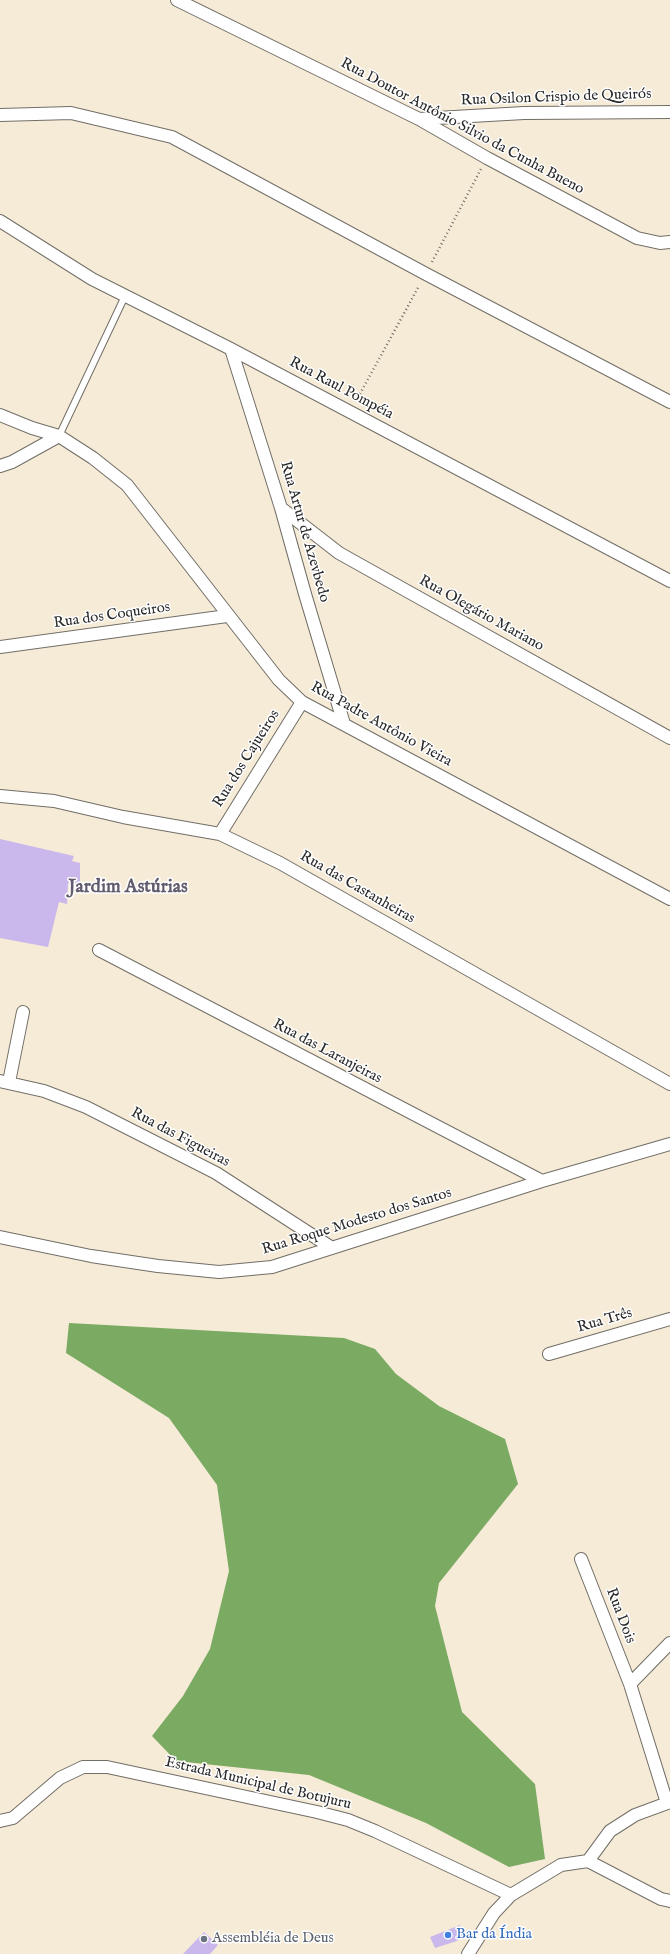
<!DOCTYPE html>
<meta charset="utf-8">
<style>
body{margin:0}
canvas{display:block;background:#f5ebd7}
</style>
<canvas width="670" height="1954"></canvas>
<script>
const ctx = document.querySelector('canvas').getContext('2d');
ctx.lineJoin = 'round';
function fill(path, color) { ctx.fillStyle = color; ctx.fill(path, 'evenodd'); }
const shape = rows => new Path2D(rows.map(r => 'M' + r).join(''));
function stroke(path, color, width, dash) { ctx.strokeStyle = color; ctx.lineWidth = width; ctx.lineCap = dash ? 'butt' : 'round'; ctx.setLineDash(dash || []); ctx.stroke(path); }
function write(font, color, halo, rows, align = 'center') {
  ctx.font = font + ' "IM FELL English",serif'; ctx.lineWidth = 3; ctx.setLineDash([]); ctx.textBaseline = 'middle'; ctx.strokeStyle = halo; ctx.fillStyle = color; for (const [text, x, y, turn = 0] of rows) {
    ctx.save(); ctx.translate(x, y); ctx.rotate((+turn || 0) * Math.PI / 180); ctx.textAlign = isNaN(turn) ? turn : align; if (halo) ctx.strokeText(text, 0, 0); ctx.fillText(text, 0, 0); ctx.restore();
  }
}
fill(shape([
 [69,1323,344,1338,375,1349,396,1374,439,1406,505,1439,518,1484,439,1583,435,1606,462,1712,535,1784,545,1859,509,1867,426,1823,309,1775,176,1761,152,1736,183,1696,210,1649,229,1571,217,1485,169,1418,66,1353]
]), '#7baa62');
fill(shape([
 [0,839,74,856,72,861,80,863,80,885,68,883,67,904,59,902,48,947,0,938],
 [460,1925,465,1934,457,1941,435,1948,430,1937],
 [204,1932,218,1945,210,1954,183,1954]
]), '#cab8ed');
const lane = shape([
 [59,436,125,296]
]);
const street = shape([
 [177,0,419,119,487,158,637,238,660,243,670,242],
 [0,115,71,113,172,137,426,274,670,402],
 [419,119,524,113,670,112],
 [0,221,92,279,231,349,670,581],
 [231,349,281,508,305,594,344,724],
 [0,415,32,428,59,436,93,458,127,485,279,680,302,702,670,899],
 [0,466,12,462,59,436],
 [281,508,339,553,670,738],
 [0,647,227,616],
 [0,796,54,801,123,817,220,834,280,863,670,1084],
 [220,834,302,702],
 [99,950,542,1181],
 [0,1081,44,1091,86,1107,216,1173,332,1248],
 [9,1082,23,1012],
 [0,1237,91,1256,158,1266,219,1272,272,1267,542,1181,670,1144],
 [549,1354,670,1319],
 [581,1559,630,1684,667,1803],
 [630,1684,670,1643],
 [0,1821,13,1818,60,1778,83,1767,107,1767,317,1812,348,1820,375,1831,511,1895],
 [588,1861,610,1831,635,1815,670,1802],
 [588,1861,661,1899,670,1901],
 [468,1954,494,1913,511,1895,561,1865,588,1861]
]);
stroke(lane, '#726e67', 8);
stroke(street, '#726e67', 14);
stroke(shape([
 [432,262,481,169],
 [356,401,419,286]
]), '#726e67', 2.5, [1, 3]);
stroke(lane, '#fff', 6);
stroke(street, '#fff', 12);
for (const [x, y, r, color] of [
 [448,1935,4,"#3f7fe0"],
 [204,1939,4,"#6b7280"]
]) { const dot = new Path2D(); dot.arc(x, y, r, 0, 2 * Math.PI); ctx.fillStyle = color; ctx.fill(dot); stroke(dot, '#fff', 1.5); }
write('15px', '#2b2b2b', '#fff', [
 ["Rua Osilon Crispio de Queirós",556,98,-2],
 ["Rua Doutor Antônio Silvio da Cunha Bueno",462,127,28],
 ["Rua Raul Pompéia",341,389,28],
 ["Rua Artur de Azevbedo",304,532,74],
 ["Rua Olegário Mariano",481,614,29],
 ["Rua dos Coqueiros",112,616,-8],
 ["Rua Padre Antônio Vieira",381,725,29],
 ["Rua dos Cajueiros",247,759,-58],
 ["Rua das Castanheiras",357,888,30],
 ["Rua das Laranjeiras",327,1052,28],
 ["Rua das Figueiras",180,1138,28],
 ["Rua Roque Modesto dos Santos",357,1222,-17],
 ["Rua Três",605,1321,-16],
 ["Rua Dois",620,1616,69],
 ["Estrada Municipal de Botujuru",258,1784,13]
]);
write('15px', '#366cbe', '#fff', [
 ["Bar da Índia",456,1935]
], 'left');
write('15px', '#5b616d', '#fff', [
 ["Assembléia de Deus",212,1939]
], 'left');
write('bold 19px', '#635c6f', '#fff', [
 ["Jardim Astúrias",128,888]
]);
</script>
